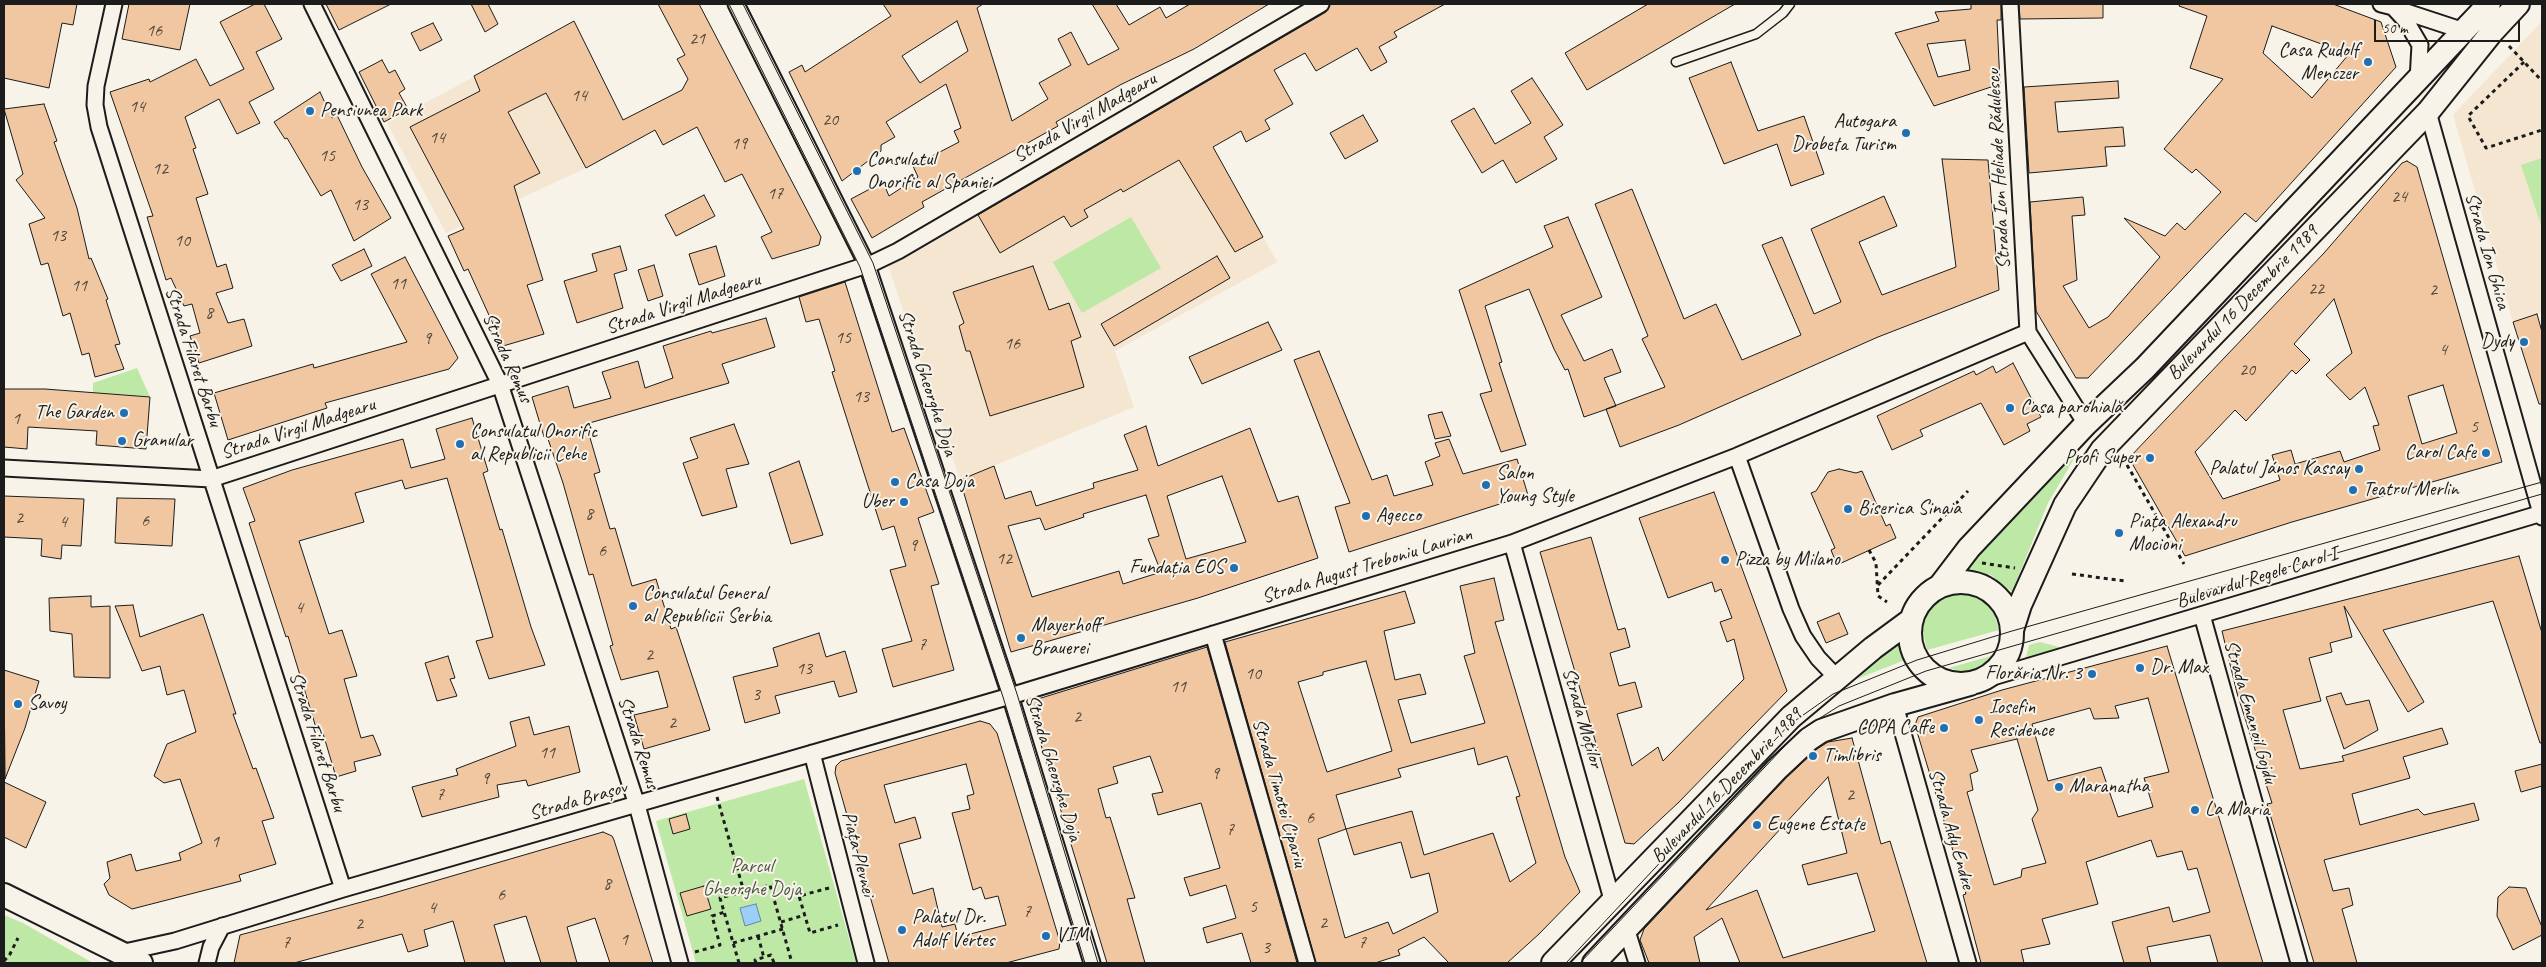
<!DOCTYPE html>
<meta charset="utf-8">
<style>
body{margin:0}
#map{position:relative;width:2546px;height:967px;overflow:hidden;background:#f7f3e8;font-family:Caveat,sans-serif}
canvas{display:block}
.frame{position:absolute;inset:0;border:5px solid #1c1c1c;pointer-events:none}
.scale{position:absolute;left:2374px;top:20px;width:146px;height:22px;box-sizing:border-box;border:2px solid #1c1c1c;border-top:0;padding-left:6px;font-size:15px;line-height:18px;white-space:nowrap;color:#1c1c1c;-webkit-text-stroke:4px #f7f3e8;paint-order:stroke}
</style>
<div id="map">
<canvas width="2546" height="967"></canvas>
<div class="frame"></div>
<div class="scale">50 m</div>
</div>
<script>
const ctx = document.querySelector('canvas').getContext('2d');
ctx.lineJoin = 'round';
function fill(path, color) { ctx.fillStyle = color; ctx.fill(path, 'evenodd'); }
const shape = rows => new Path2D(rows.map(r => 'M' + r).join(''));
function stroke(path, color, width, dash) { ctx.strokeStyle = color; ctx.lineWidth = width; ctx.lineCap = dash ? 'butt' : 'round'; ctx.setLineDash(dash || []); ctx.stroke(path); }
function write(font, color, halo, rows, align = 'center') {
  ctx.font = font + ' Caveat,sans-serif'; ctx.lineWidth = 4; ctx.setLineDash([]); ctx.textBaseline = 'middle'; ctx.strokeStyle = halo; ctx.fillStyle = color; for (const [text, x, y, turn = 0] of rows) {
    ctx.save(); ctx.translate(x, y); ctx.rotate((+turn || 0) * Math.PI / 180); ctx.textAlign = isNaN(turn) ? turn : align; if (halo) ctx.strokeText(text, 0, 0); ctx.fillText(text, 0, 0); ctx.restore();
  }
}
fill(shape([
 [2542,21,2542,312,2513,322,2453,115],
 [506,60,633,142,586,168,446,233,387,123],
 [1181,88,1277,262,1115,351,1134,407,960,480,888,265]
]), '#f5e6d2');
fill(shape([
 [2542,158,2542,228,2521,165],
 [1131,217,1161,268,1082,313,1053,262],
 [137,368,150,397,93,393,93,383],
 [2077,454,2048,503,2012,592,1991,575,1961,569],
 [1962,594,1975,597,1986,603,1995,616,1999,630,1927,650,1922,628,1929,610,1945,597],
 [1899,642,1905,660,1844,684],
 [2040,642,2059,647,2058,652,2030,660,2026,657,2029,645],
 [1994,655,1988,665,1975,670,1962,672,1949,668],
 [804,779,856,963,696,963,656,821],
 [4,915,23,923,93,963,4,963]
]), '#bee8a5');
const water = shape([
 [756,904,761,921,745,926,740,908,756,904]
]);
fill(water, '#9bcef8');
stroke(water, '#6887a0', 1);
const building = shape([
 [4,4,77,4,73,25,62,23,49,88,4,78,4,4],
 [129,4,190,4,180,50,122,39,129,4],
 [255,4,264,4,282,39,256,52,274,89,249,102,260,123,237,134,219,99,185,117,196,148,193,149,208,194,196,198,217,267,226,264,233,288,216,293,228,323,244,319,252,346,199,363,190,336,200,333,192,304,184,306,171,278,166,280,147,217,153,216,110,92,149,79,150,82,196,59,210,86,244,69,220,22,255,4],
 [326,4,391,4,339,30,326,4],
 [471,4,488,4,498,24,485,32,471,4],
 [658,4,699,4,821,237,819,245,772,259,761,237,772,232,742,174,725,182,697,127,663,145,655,130,586,168,546,93,508,112,540,173,514,186,543,280,527,285,544,334,503,346,468,269,464,271,448,236,464,229,410,127,480,91,474,76,574,21,623,120,682,90,688,79,677,59,685,55,658,4],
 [883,4,983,4,977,8,1012,121,1048,99,1039,83,1071,65,1058,39,1071,32,1088,65,1119,49,1092,4,1116,4,1129,25,1160,7,1166,18,1190,4,1269,4,1194,49,1120,85,1056,122,1058,126,922,202,924,207,872,238,851,199,883,182,889,196,918,177,913,166,959,142,954,131,961,128,946,84,886,122,895,137,881,145,881,151,842,181,789,72,802,65,805,72,891,16,883,4],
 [957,21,968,51,920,83,902,56,957,21],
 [1330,4,1445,4,1394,32,1397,37,1379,47,1387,62,1371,71,1357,48,1316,71,1305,53,1274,70,1293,104,1265,120,1270,129,1246,142,1241,131,1213,147,1263,237,1235,252,1179,160,1123,192,1121,189,1084,210,1088,217,1071,227,1064,216,1000,253,978,215,1326,12,1330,4],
 [1648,4,1735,4,1587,90,1565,53,1648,4],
 [1971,4,2001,4,2001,20,1997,20,2000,84,1934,106,1895,33,1939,21,1935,12,1971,9,1971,4],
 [1965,40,1970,70,1938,77,1927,44,1965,40],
 [2019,4,2103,4,2103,18,2020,19,2019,4],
 [2180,4,2333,4,2381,22,2396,67,2256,222,2245,213,2088,378,2076,378,2036,311,2030,202,2083,197,2085,215,2072,216,2077,280,2063,286,2089,328,2108,317,2160,257,2124,218,2165,236,2177,223,2185,230,2221,192,2196,169,2192,173,2164,149,2223,79,2190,68,2207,16,2179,6,2180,4],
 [2272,26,2349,54,2312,98,2263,53,2272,26],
 [433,23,442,40,420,51,411,33,433,23],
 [382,60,389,73,395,70,405,89,399,93,408,109,384,122,359,72,382,60],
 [1731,62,1758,131,1804,116,1824,174,1791,186,1777,144,1724,164,1689,78,1731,62],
 [1532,78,1563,125,1544,137,1557,159,1516,183,1503,160,1482,173,1451,121,1474,108,1495,144,1531,123,1511,91,1532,78],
 [2118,81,2119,98,2055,102,2058,132,2123,127,2125,146,2105,147,2107,166,2029,173,2024,87,2118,81],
 [320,92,332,118,337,115,362,167,391,218,354,241,331,190,321,196,287,138,285,139,274,122,320,92],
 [44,104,57,141,54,142,77,208,89,259,91,258,108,299,106,300,120,344,115,345,124,369,95,377,89,353,82,355,70,313,63,316,48,263,41,265,29,224,45,218,16,180,23,174,4,109,44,104],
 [1363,115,1378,141,1345,159,1330,133,1363,115],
 [1942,159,1988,160,1999,290,1878,337,1679,425,1620,447,1606,409,1665,387,1642,339,1648,336,1595,204,1632,189,1684,319,1716,304,1742,360,1801,335,1762,245,1782,237,1814,314,1841,302,1811,229,1884,196,1897,226,1859,242,1882,295,1956,267,1942,159],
 [2407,161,2417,167,2502,462,2292,522,2185,556,2129,458,2324,253,2402,163,2407,161],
 [2334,299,2352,353,2326,375,2350,400,2365,387,2379,425,2373,426,2380,450,2344,462,2340,451,2295,464,2291,450,2272,455,2280,480,2223,499,2195,452,2235,410,2246,421,2292,370,2296,374,2310,360,2294,344,2334,299],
 [2443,385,2457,433,2422,444,2408,396,2443,385],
 [704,195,715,216,676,236,665,215,704,195],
 [1568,217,1602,297,1561,315,1584,361,1612,349,1621,372,1604,378,1616,406,1584,417,1568,369,1565,370,1554,349,1529,289,1485,306,1502,362,1499,363,1526,445,1501,452,1480,394,1492,391,1459,290,1553,247,1544,226,1568,217],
 [620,246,627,270,614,274,623,308,577,323,564,281,597,271,592,254,620,246],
 [716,246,725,276,699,285,689,254,716,246],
 [364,249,372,266,341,281,332,265,364,249],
 [1217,256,1230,278,1114,346,1101,324,1217,256],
 [405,257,458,358,449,369,325,403,327,408,228,440,214,393,313,364,314,368,407,342,371,274,405,257],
 [654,265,663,296,648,301,638,270,654,265],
 [1033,266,1049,310,1069,303,1081,337,1071,341,1084,387,990,416,970,351,966,351,959,326,964,323,953,292,1033,266],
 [845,282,892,432,904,428,934,512,918,518,939,584,931,586,954,670,893,687,882,649,912,641,890,570,906,566,894,526,882,530,832,372,835,371,819,319,806,322,799,297,845,282],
 [2537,314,2542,332,2542,404,2539,404,2513,322,2537,314],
 [766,318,775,347,722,364,729,383,586,424,600,472,594,474,610,529,615,528,632,586,656,579,671,629,676,627,710,730,644,749,634,715,668,707,658,671,621,680,610,646,613,645,593,574,589,575,563,483,547,436,544,437,532,397,568,386,574,408,611,398,602,372,638,361,645,388,673,378,663,346,711,331,712,333,766,318],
 [1268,322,1282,350,1202,384,1189,357,1268,322],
 [1319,351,1372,480,1387,475,1394,496,1433,485,1425,462,1440,456,1435,443,1449,439,1463,474,1517,459,1528,495,1349,552,1335,507,1350,503,1294,360,1319,351],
 [2013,363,2041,417,2027,424,2030,431,2004,445,1981,403,1920,430,1923,436,1892,450,1877,416,1974,371,1976,375,1993,366,1996,373,2013,363],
 [4,389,45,389,150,397,146,449,96,445,97,431,28,427,27,449,4,447,4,389],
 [1442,412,1451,436,1435,439,1428,415,1442,412],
 [472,418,488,471,483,473,500,530,502,529,531,627,545,665,489,679,476,641,493,637,447,478,405,489,402,480,355,493,364,522,299,541,329,634,342,630,357,676,344,679,361,738,373,735,381,755,354,762,356,771,336,777,322,730,317,731,288,636,286,637,249,523,255,521,243,488,292,470,403,439,411,468,445,459,436,429,472,418],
 [734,424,749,464,726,469,737,507,702,516,683,463,698,458,690,438,734,424],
 [1146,426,1158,466,1250,428,1278,502,1298,496,1318,558,1198,598,1011,652,960,480,994,466,1005,499,1031,491,1036,506,1094,488,1093,483,1138,470,1124,435,1146,426],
 [1222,476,1246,542,1186,559,1167,496,1222,476],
 [1146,495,1159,536,1148,539,1161,572,1123,584,1119,571,1032,597,1008,526,1040,518,1045,530,1084,517,1083,514,1146,495],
 [799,461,823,535,791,544,769,473,799,461],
 [1839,469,1856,473,1862,471,1886,526,1890,524,1896,538,1837,565,1831,550,1835,548,1811,493,1816,491,1828,472,1839,469],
 [1714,492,1787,691,1678,803,1634,844,1625,843,1540,552,1591,537,1618,630,1625,628,1630,647,1610,653,1619,686,1635,682,1642,707,1617,714,1632,766,1658,747,1663,761,1744,679,1734,639,1727,642,1720,622,1732,618,1721,589,1715,592,1712,582,1668,598,1639,518,1714,492],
 [4,496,84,499,81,546,62,545,61,559,41,556,42,539,4,537,4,496],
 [117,498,175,499,172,546,115,543,117,498],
 [2519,556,2542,633,2542,743,2540,743,2493,601,2383,630,2424,702,2408,712,2344,606,2352,637,2330,643,2332,652,2309,658,2321,701,2283,710,2300,769,2344,761,2342,756,2442,728,2448,744,2403,757,2410,778,2352,794,2360,825,2418,809,2424,815,2474,803,2479,820,2324,860,2333,891,2349,888,2353,905,2342,909,2357,963,2314,963,2267,804,2272,803,2237,693,2222,631,2519,556],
 [1494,578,1504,620,1495,622,1565,857,1580,892,1539,934,1507,963,1449,963,1424,937,1398,950,1400,955,1375,963,1316,963,1225,642,1405,591,1415,623,1384,631,1395,680,1420,674,1426,694,1398,700,1411,743,1485,723,1464,656,1475,653,1460,586,1494,578],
 [1366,661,1392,751,1327,772,1298,682,1323,675,1323,672,1366,661],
 [1474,748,1478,765,1507,756,1520,796,1516,797,1536,863,1510,882,1493,833,1424,855,1412,811,1346,829,1336,795,1401,777,1398,769,1474,748],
 [1346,829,1354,855,1401,842,1411,878,1429,873,1438,912,1393,934,1388,922,1345,938,1318,839,1346,829],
 [91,596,91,607,110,606,110,678,74,677,72,634,50,631,49,598,91,596],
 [133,605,140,637,203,614,236,714,233,714,253,769,256,768,274,818,262,821,276,864,239,875,241,881,132,909,109,895,104,884,110,878,107,862,131,854,136,871,181,860,179,853,202,843,180,779,164,783,154,776,167,744,196,732,184,690,167,695,160,666,142,671,115,606,133,605],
 [1839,613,1848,634,1826,643,1817,622,1839,613],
 [819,633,826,657,845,651,857,692,839,697,834,681,775,696,780,713,745,723,733,677,778,666,773,648,819,633],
 [2167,646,2263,963,2218,963,2210,935,2147,947,2151,963,2124,963,2112,922,2169,907,2173,922,2210,912,2197,868,2188,870,2182,851,2157,857,2151,840,2086,862,2098,904,2042,919,2050,944,2021,950,2024,963,1981,963,1963,895,1966,894,1915,725,1918,717,2002,690,2167,646],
 [2148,698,2169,772,2144,778,2153,807,2118,817,2101,767,2048,781,2032,724,2090,708,2094,719,2119,718,2115,706,2148,698],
 [2017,739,2038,810,2032,819,2046,863,2022,869,2021,877,1994,885,1967,792,1973,790,1970,774,1978,771,1971,750,2017,739],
 [1207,647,1297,963,1251,963,1242,933,1207,943,1203,928,1236,918,1226,885,1190,896,1184,878,1220,868,1201,803,1158,815,1152,794,1163,792,1150,756,1113,767,1118,783,1098,789,1106,818,1110,817,1135,898,1127,899,1145,963,1107,963,1028,702,1207,647],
 [448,656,455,678,450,679,457,696,437,701,425,663,448,656],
 [4,670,39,681,25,728,5,779,4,670],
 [2341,693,2346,705,2369,700,2378,730,2344,749,2326,697,2341,693],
 [529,717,534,735,569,726,580,772,528,786,526,780,497,785,499,797,422,817,412,787,458,775,456,769,516,746,510,722,529,717],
 [980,721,990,724,997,733,1060,942,1059,949,1006,963,889,963,835,773,836,766,841,761,980,721],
 [966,764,974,794,967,796,970,809,952,813,973,890,981,887,985,899,998,896,1006,925,958,937,955,924,942,927,933,888,913,894,899,844,921,838,915,817,895,823,884,785,966,764],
 [1852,738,1881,844,1890,841,1927,963,1740,963,1722,918,1694,937,1700,963,1649,963,1640,940,1644,929,1786,778,1817,749,1828,742,1852,738],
 [1828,777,1847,853,1802,865,1808,885,1857,873,1875,931,1783,958,1757,890,1706,910,1828,777],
 [2542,764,2542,786,2521,792,2515,771,2542,764],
 [4,782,46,802,26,848,4,837,4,782],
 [686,814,690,829,673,834,669,819,686,814],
 [603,832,612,836,614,840,653,963,610,963,595,918,567,927,577,963,541,963,526,916,494,925,505,963,465,963,453,921,424,930,428,946,408,952,402,934,294,963,234,963,240,935,380,897,603,832],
 [704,886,711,909,687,916,680,893,704,886],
 [2509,887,2526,888,2542,927,2542,935,2513,950,2497,916,2498,897,2509,887]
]);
fill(building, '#f0c7a0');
stroke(building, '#1c1c1c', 1);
const service = shape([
 [1676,62,1756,34,1783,13,1790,4]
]);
const minor = shape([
 [114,4,96,86,95,105,99,127,343,889],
 [312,4,500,384,637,805,680,963],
 [736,4,867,265,1010,695,1092,963],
 [2010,4,2028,332,2086,424],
 [2381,4,2393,7,2406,21,2420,45,2418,80],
 [2397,9,2464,31],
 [2428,112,2542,517],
 [1737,456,1791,609,1803,636,1818,658,1838,679],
 [4,468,211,479,873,263,898,251,1321,4],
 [1512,543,1613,903],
 [2202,615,2299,963],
 [1213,634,1307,963],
 [1983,680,2542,513],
 [1895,705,1968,963],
 [812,753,866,963],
 [1627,931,1637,963],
 [120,953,175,941,343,889,1017,694,1512,543,1737,456,2028,332],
 [207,963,211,947,222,926]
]);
const secondary = shape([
 '1910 633a51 51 0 1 1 102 0a51 51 0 1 1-102 0Z',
 [1940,586,1969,548,2086,424,2145,368,2489,4],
 [2012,630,2020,605,2065,505,2102,450,2428,112,2492,32,2518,4],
 [4,895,141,963],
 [1553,963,1791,717,1873,648,1911,620],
 [1594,963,1777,769,1809,739,1821,731,1895,705,1970,684]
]);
stroke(service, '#1c1c1c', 11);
stroke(minor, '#1c1c1c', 19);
stroke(secondary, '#1c1c1c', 26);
stroke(shape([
 [2509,46,2542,81],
 [2524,62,2468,116,2486,148,2542,130],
 [2123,458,2184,564],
 [1869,550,1876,563,1878,596,1887,602],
 [1982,563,2015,568],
 [2072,574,2125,581],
 [1878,585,1968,491],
 [717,797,744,892],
 [829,888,799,896,810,933,838,925],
 [781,922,805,915],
 [758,936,764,958],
 [733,943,783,929],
 [695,952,720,945,712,916,725,912],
 [4,961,10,954,18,938],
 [739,963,720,898,770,885,792,963],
 [756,963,755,960,771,955,774,963]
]), '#1c1c1c', 3, [4, 4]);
stroke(service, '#f7f3e8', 8);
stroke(minor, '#f7f3e8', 15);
stroke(secondary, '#f7f3e8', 22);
stroke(shape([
 [729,4,860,267,1003,697,1085,963],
 [743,4,873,263,1017,694,1098,963],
 [1566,963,1789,725,1833,694,1917,660,2012,631,2542,482],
 [1580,963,1798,732,1839,706,1926,671,2542,494]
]), '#1c1c1c', 1);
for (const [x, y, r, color] of [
 [2368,62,5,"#1f6fb2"],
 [310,111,5,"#1f6fb2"],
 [1906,133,5,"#1f6fb2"],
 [857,171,5,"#1f6fb2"],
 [2524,342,5,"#1f6fb2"],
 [2010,408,5,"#1f6fb2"],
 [124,413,5,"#1f6fb2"],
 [122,441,5,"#1f6fb2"],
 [460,444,5,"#1f6fb2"],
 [2486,453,5,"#1f6fb2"],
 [2150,458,5,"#1f6fb2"],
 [2359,469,5,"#1f6fb2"],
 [895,482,5,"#1f6fb2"],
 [1486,485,5,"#1f6fb2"],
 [2353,490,5,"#1f6fb2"],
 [904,502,5,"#1f6fb2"],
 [1848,509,5,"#1f6fb2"],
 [1366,516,5,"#1f6fb2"],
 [2119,533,5,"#1f6fb2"],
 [1725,560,5,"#1f6fb2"],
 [1234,568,5,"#1f6fb2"],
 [633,606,5,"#1f6fb2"],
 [1021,638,5,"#1f6fb2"],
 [2140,668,5,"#1f6fb2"],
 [2092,674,5,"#1f6fb2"],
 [18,704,5,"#1f6fb2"],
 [1979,720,5,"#1f6fb2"],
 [1944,728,5,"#1f6fb2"],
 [1813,756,5,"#1f6fb2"],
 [2059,787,5,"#1f6fb2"],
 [2195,810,5,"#1f6fb2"],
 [1757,825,5,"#1f6fb2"],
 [902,930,5,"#1f6fb2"],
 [1046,936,5,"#1f6fb2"]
]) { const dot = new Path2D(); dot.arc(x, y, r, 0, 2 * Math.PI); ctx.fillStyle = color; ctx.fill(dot); stroke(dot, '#f7f3e8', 2); }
write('18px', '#51473d', null, [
 ["16",154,31],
 ["21",697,39],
 ["14",579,96],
 ["14",137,107],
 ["20",830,120],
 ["14",437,138],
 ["19",739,144],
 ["15",327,156],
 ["12",160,169],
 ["17",775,194],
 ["24",2399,197],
 ["13",360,205],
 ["13",58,236],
 ["10",182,241],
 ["11",398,284],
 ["11",79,286],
 ["22",2316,289],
 ["2",2433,290],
 ["8",209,313],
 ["15",843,338],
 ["9",427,339],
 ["16",1012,344],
 ["4",2443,350],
 ["20",2247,370],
 ["13",861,397],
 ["1",16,419],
 ["5",2474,427],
 ["8",589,514],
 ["2",19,518],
 ["6",145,521],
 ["4",63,522],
 ["9",913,546],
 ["6",602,551],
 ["12",1004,559],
 ["4",299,608],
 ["7",922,645],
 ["2",649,655],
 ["13",804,669],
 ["10",1253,674],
 ["11",1178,687],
 ["3",756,695],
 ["2",1077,717],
 ["2",672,723],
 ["11",547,753],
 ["9",1215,774],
 ["9",485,779],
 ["7",440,795],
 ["2",1850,795],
 ["6",1310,818],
 ["7",1230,830],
 ["1",215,842],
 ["8",607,884],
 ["6",501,895],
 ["5",1253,907],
 ["4",432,908],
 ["7",1027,912],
 ["2",1323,923],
 ["2",359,924],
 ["1",624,940],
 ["7",286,943],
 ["7",1362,943],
 ["3",1266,948]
]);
write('20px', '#1c1c1c', '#f7f3e8', [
 ["Casa Rudolf",2358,51,"right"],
 ["Menczer",2358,74,"right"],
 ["Pensiunea Park",320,111],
 ["Autogara",1896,122,"right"],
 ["Drobeta Turism",1896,145,"right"],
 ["Consulatul",867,160],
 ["Onorific al Spaniei",867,183],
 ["Dydy",2514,342,"right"],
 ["Casa parohială",2020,408],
 ["The Garden",114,413,"right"],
 ["Consulatul Onorific",470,432],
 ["al Republicii Cehe",470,455],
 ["Granular",132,441],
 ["Carol Cafe",2476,453,"right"],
 ["Profi Super",2140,458,"right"],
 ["Palatul János Kassay",2349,469,"right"],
 ["Salon",1496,474],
 ["Young Style",1496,497],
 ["Casa Doja",905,482],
 ["Teatrul Merlin",2363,490],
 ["Uber",894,502,"right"],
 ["Biserica Sinaia",1858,509],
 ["Agecco",1376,516],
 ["Piața Alexandru",2129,522],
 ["Mocioni",2129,545],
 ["Pizza by Milano",1735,560],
 ["Fundația EOS",1224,568,"right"],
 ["Consulatul General",643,594],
 ["al Republicii Serbia",643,617],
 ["Mayerhoff",1031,626],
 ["Brauerei",1031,649],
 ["Dr. Max",2150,668],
 ["Florăria Nr. 3",2082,674,"right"],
 ["Savoy",28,704],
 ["Iosefin",1989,708],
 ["Residence",1989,731],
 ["COPA Caffe",1934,728,"right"],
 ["Timlibris",1823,756],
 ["Maranatha",2069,787],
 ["La Maria",2205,810],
 ["Eugene Estate",1767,825],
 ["Palatul Dr.",912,918],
 ["Adolf Vértes",912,941],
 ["VIM",1056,936]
], 'left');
write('20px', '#1c1c1c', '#f7f3e8', [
 ["Strada Virgil Madgearu",1085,118,-30],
 ["Strada Ion Heliade Rădulescu",1999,169,-93],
 ["Strada Ion Ghica",2487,251,74],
 ["Bulevardul 16 Decembrie 1989",2243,303,-46],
 ["Strada Virgil Madgearu",683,304,-18],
 ["Strada Filaret Barbu",193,357,72],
 ["Strada Remus",507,358,66],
 ["Strada Gheorghe Doja",927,383,72],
 ["Strada Virgil Madgearu",298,429,-18],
 ["Strada August Treboniu Laurian",1367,566,-17],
 ["Bulevardul Regele Carol I",2257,578,-17],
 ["Strada Emanoil Gojdu",2250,712,74],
 ["Strada Moților",1582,718,74],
 ["Strada Filaret Barbu",317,742,72],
 ["Strada Remus",638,743,72],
 ["Strada Gheorghe Doja",1053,768,73],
 ["Bulevardul 16 Decembrie 1989",1727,786,-46],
 ["Strada Timotei Cipariu",1279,793,74],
 ["Strada Brașov",578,801,-16],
 ["Strada Ady Endre",1951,829,74],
 ["Piața Plevnei",858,854,76]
]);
write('20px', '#4d5945', '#f7f3e8', [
 ["Parcul",752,867],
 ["Gheorghe Doja",752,890]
]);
</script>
